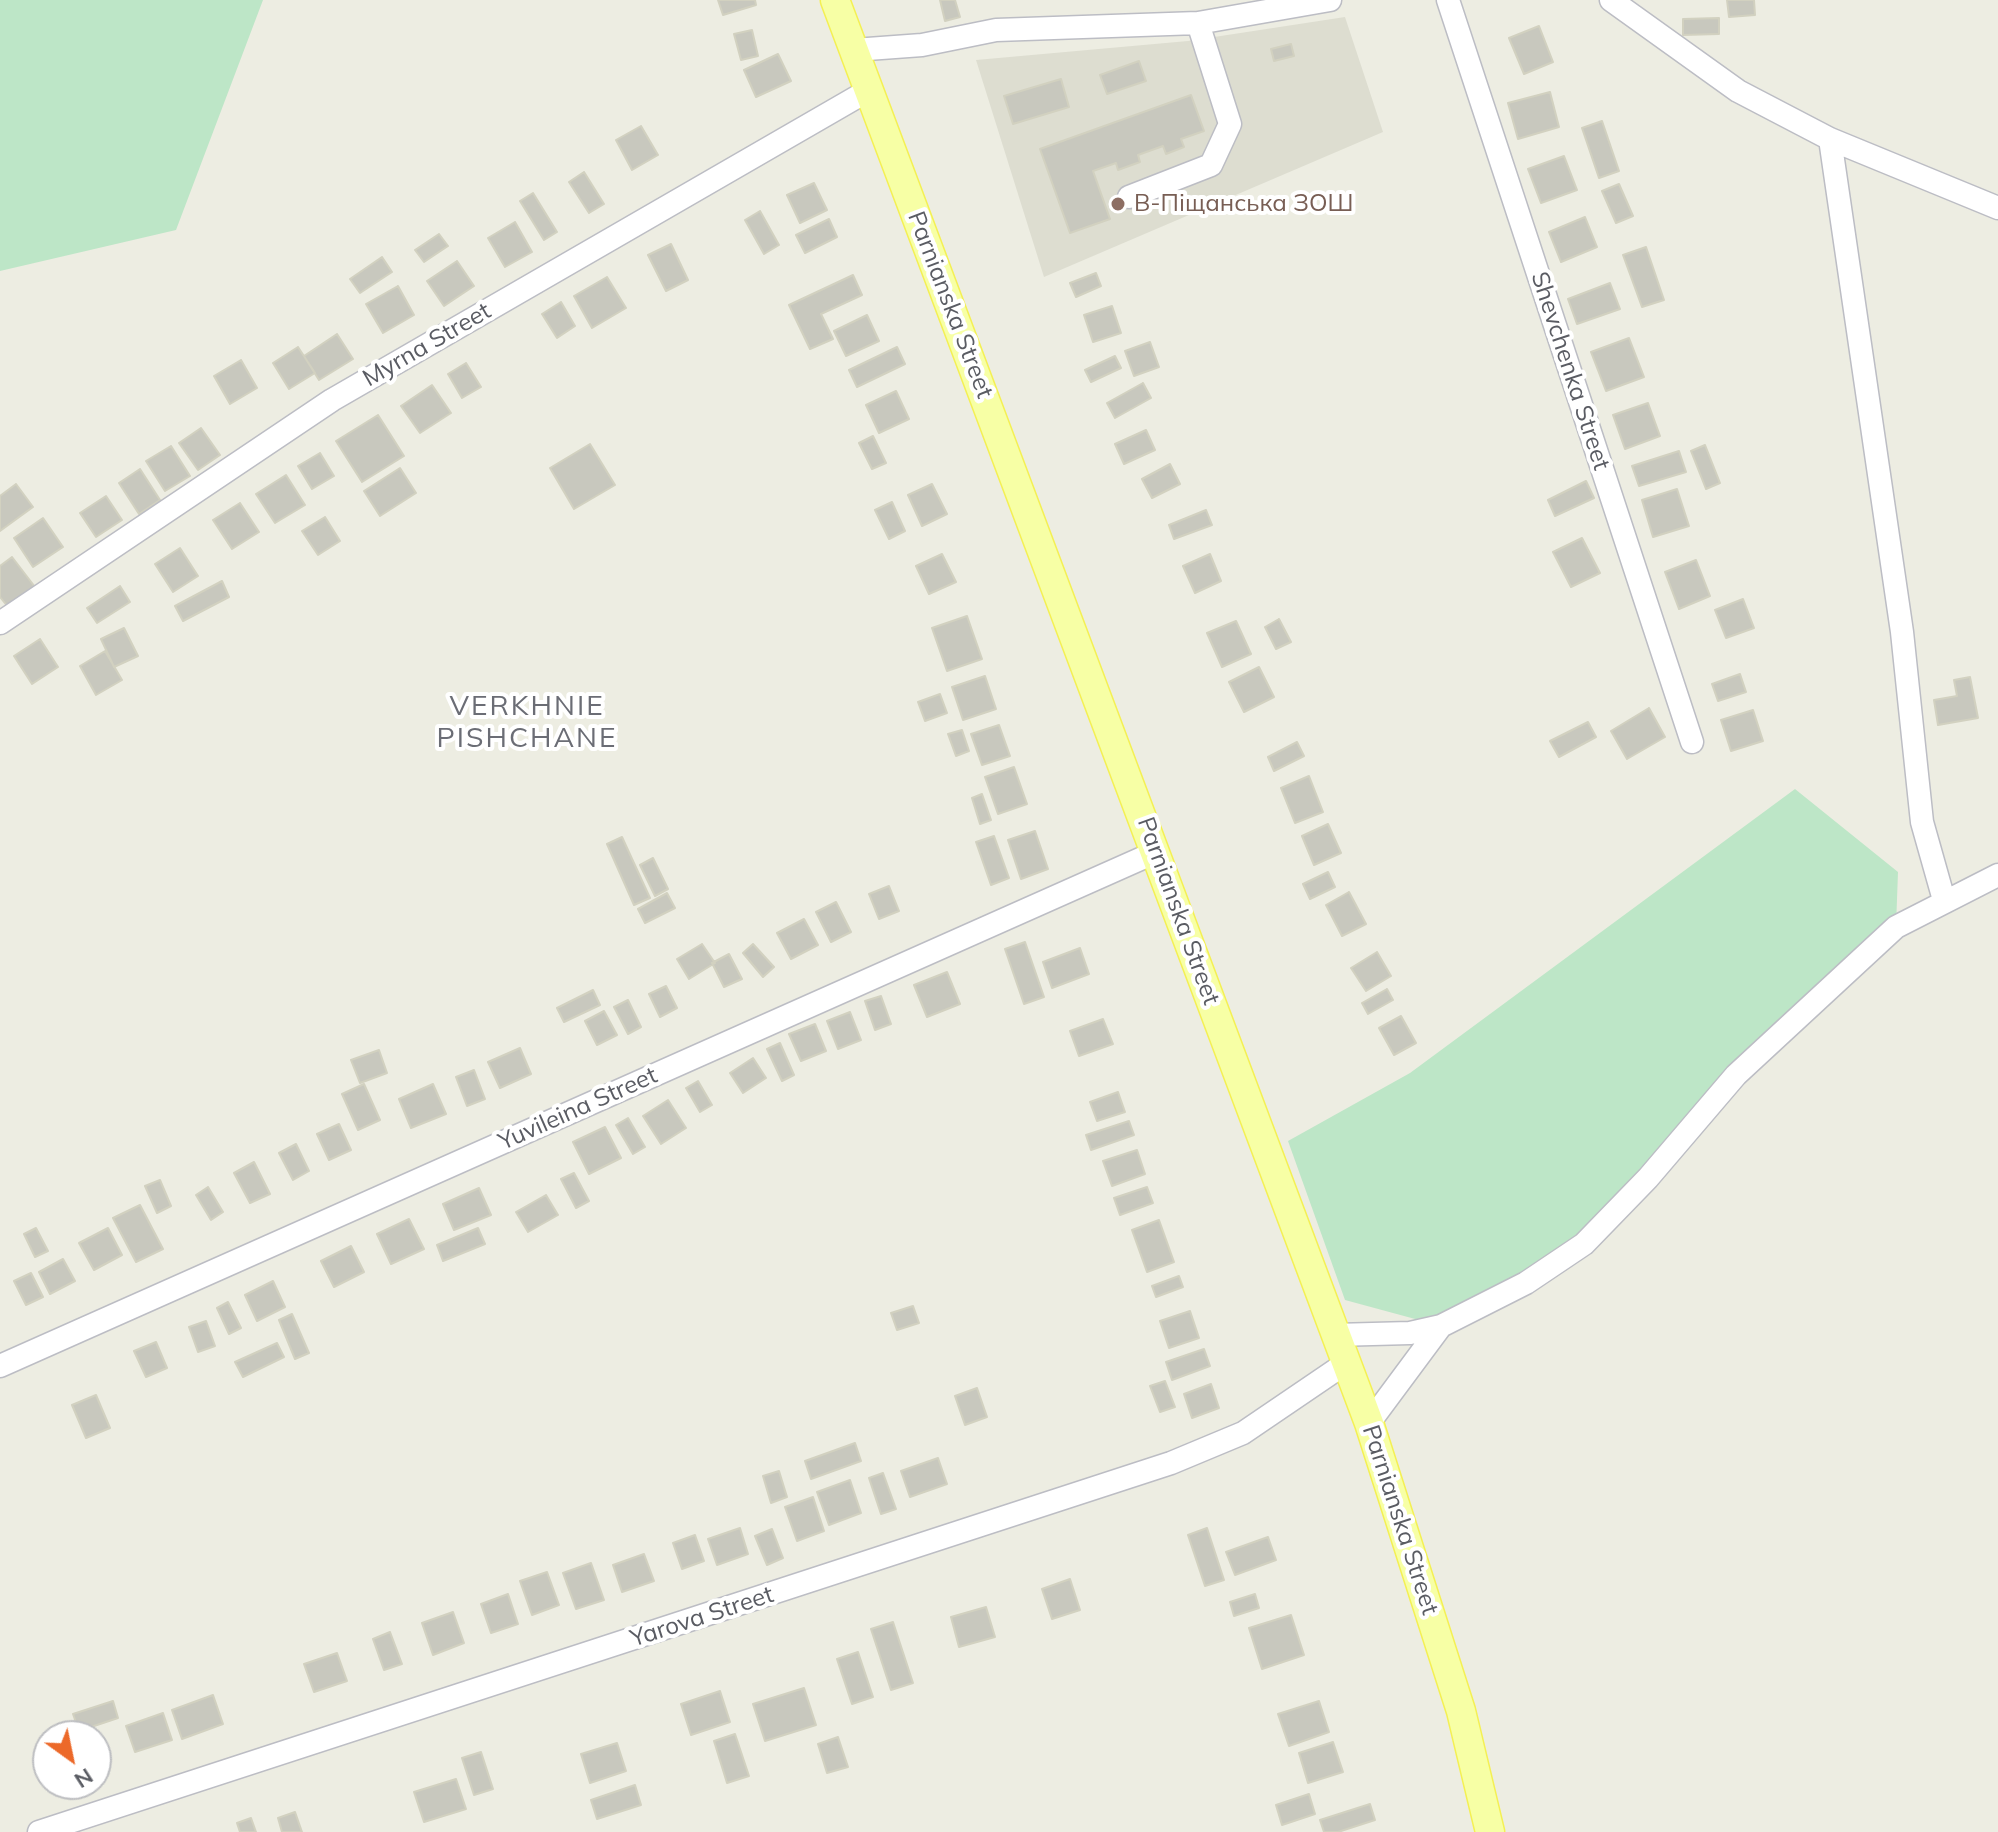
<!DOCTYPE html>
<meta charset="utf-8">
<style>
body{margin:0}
#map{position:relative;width:1998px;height:1832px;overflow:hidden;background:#edede2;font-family:Mulish,sans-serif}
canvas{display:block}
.north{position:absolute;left:32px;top:1720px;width:80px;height:80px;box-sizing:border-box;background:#fff;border:2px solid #bdbec1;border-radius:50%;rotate:147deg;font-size:22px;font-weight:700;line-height:32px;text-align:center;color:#5a5c63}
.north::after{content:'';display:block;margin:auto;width:28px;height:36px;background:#ec6929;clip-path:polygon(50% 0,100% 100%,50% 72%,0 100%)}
</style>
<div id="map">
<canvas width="1998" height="1832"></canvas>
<div class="north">N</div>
</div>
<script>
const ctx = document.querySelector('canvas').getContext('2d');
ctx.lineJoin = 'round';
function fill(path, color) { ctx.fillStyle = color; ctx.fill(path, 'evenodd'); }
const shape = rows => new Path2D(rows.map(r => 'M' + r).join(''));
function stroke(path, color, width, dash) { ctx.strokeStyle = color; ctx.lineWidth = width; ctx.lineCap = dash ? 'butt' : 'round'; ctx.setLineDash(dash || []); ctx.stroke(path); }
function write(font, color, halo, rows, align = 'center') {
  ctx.font = font + ' Mulish,sans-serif'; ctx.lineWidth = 8; ctx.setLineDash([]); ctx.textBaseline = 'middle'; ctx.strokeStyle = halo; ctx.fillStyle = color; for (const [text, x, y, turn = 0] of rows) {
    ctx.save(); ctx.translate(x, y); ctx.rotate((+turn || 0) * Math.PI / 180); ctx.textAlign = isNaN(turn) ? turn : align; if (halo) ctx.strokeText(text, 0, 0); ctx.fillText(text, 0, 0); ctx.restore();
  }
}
fill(shape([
 [1345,17,1383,132,1044,277,976,60,1188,41]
]), '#ddddd0');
fill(shape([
 [0,0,263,0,176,230,0,271],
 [1795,789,1898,872,1896,927,1584,1244,1441,1326,1345,1300,1288,1141,1410,1073]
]), '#bde6c7');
const building = shape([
 [718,0,755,0,756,5,723,15,718,0],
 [940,0,955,0,960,17,945,21,940,0],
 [1727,0,1754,0,1755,15,1729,17,1727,0],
 [1719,18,1719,34,1683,35,1683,19,1719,18],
 [1539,26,1553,62,1524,74,1509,38,1539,26],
 [752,30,758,56,741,60,734,34,752,30],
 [1291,44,1294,56,1274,61,1271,49,1291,44],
 [778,54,791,81,756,97,744,70,778,54],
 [1139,61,1146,81,1107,94,1100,75,1139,61],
 [1061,79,1069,107,1013,124,1004,96,1061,79],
 [1550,92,1559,127,1518,139,1508,103,1550,92],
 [1191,95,1204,131,1181,139,1184,147,1166,154,1163,146,1138,155,1140,162,1118,170,1116,163,1093,171,1110,219,1070,233,1040,149,1191,95],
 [1602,121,1619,171,1599,178,1582,128,1602,121],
 [641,126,658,155,632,170,616,140,641,126],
 [1564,156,1577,190,1541,203,1528,169,1564,156],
 [584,172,604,204,589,213,569,182,584,172],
 [814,183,827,210,800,223,787,195,814,183],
 [1619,184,1633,216,1616,223,1602,191,1619,184],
 [533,193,557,232,544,240,520,201,533,193],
 [760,211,779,245,764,254,745,220,760,211],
 [1585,217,1597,247,1561,262,1549,232,1585,217],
 [829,219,837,237,805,253,796,235,829,219],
 [515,222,532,252,505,267,488,238,515,222],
 [439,234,448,246,424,262,415,250,439,234],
 [671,244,688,280,666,291,648,255,671,244],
 [1646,247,1664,300,1642,307,1623,255,1646,247],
 [382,257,392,272,360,293,350,279,382,257],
 [457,261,474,286,444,306,427,281,457,261],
 [1096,273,1101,286,1076,297,1070,283,1096,273],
 [853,275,862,295,821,314,833,339,810,349,789,305,853,275],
 [607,277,626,308,592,328,574,296,607,277],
 [1610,283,1620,309,1577,324,1568,299,1610,283],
 [398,286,414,315,383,333,366,304,398,286],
 [561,302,575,326,557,338,542,314,561,302],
 [1112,306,1121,333,1093,342,1084,315,1112,306],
 [867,315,879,341,846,356,834,331,867,315],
 [337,334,353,359,319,380,304,356,337,334],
 [1629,338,1644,377,1606,391,1591,352,1629,338],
 [1150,342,1159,367,1134,376,1125,351,1150,342],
 [298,347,315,373,289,389,273,363,298,347],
 [897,347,905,364,857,387,849,370,897,347],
 [1115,356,1121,368,1091,382,1085,370,1115,356],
 [241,360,257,388,230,404,214,376,241,360],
 [466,363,481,387,462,398,448,374,466,363],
 [1143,383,1151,398,1115,418,1107,403,1143,383],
 [432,385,451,413,420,433,401,406,432,385],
 [896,391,909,419,879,433,866,405,896,391],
 [1648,403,1660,436,1625,449,1613,415,1648,403],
 [378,415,404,456,362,482,336,441,378,415],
 [201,428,220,455,198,470,179,443,201,428],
 [1146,430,1155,450,1124,464,1115,444,1146,430],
 [873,436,886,463,872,469,859,443,873,436],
 [590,444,615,485,574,509,550,468,590,444],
 [1705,445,1720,483,1706,489,1691,451,1705,445],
 [171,446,190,476,165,491,146,461,171,446],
 [1679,451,1686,472,1639,486,1632,466,1679,451],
 [320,453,334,476,312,489,298,466,320,453],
 [1170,464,1180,484,1152,498,1142,479,1170,464],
 [400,468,416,493,380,516,364,491,400,468],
 [140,469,160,500,139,514,119,483,140,469],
 [286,475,305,505,275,523,256,494,286,475],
 [1586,481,1594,498,1555,516,1548,500,1586,481],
 [16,484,33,507,0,531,0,496,16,484],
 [932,484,947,514,922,526,908,495,932,484],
 [1677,489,1689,526,1653,537,1642,500,1677,489],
 [106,496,122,520,96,537,80,513,106,496],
 [892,502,905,531,889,539,875,510,892,502],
 [240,503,259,532,232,549,213,520,240,503],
 [1206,510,1212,525,1174,539,1169,525,1206,510],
 [325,517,340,541,318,555,302,531,325,517],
 [43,518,63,547,33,567,14,538,43,518],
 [1582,538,1600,573,1571,587,1553,552,1582,538],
 [180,548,198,576,173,592,155,564,180,548],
 [942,554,956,582,929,594,916,566,942,554],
 [1210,554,1221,581,1195,593,1183,566,1210,554],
 [12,557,35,587,8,607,0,597,0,566,12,557],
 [1696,560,1710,596,1679,609,1665,572,1696,560],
 [222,581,229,597,183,621,175,606,222,581],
 [120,586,130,602,97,623,87,608,120,586],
 [1743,599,1754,628,1726,638,1715,610,1743,599],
 [967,616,982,659,947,671,932,628,967,616],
 [1279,619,1291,642,1276,649,1265,627,1279,619],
 [1236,621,1251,654,1222,667,1207,633,1236,621],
 [124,628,138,656,114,667,101,639,124,628],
 [40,639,58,667,32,684,14,656,40,639],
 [105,651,122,680,96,695,80,666,105,651],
 [1259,667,1274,697,1244,712,1229,682,1259,667],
 [1740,674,1746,692,1718,701,1712,684,1740,674],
 [985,676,996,709,963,720,952,687,985,676],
 [1970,677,1978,718,1938,725,1934,700,1957,696,1954,680,1970,677],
 [940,694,947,713,925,721,918,702,940,694],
 [1649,708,1665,737,1627,759,1611,731,1649,708],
 [1753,710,1763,741,1731,751,1721,720,1753,710],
 [1588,722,1596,737,1559,757,1550,741,1588,722],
 [999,725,1010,756,982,765,971,734,999,725],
 [962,730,969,751,956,756,948,734,962,730],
 [1297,742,1304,756,1274,771,1268,757,1297,742],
 [1014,767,1027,804,998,814,985,777,1014,767],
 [1309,776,1323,812,1295,823,1281,788,1309,776],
 [982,794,991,820,980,824,972,798,982,794],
 [1328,824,1341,853,1314,865,1302,836,1328,824],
 [1035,831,1048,869,1021,879,1008,840,1035,831],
 [994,836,1009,878,991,885,976,842,994,836],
 [622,837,650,898,634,905,607,844,622,837],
 [653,858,668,889,655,896,640,865,653,858],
 [1328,872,1335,887,1310,899,1303,884,1328,872],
 [889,886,899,911,879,919,869,894,889,886],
 [1349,892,1366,924,1342,936,1326,905,1349,892],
 [667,893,675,908,645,923,638,909,667,893],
 [836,902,851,932,831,942,816,912,836,902],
 [804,919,818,945,791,959,777,933,804,919],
 [1025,942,1044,997,1024,1004,1005,949,1025,942],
 [702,944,715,963,689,979,677,959,702,944],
 [753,944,774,967,763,977,743,953,753,944],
 [1080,948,1089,974,1052,988,1043,962,1080,948],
 [1377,952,1391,976,1366,991,1351,968,1377,952],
 [729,954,742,979,724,987,712,963,729,954],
 [947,972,960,1004,927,1017,914,985,947,972],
 [666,986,677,1008,660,1017,649,994,666,986],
 [1387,989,1393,1000,1368,1014,1362,1003,1387,989],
 [593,990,600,1005,564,1022,557,1008,593,990],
 [881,996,891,1024,875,1030,865,1001,881,996],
 [628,1000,641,1027,628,1034,614,1007,628,1000],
 [604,1011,617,1035,597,1045,585,1021,604,1011],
 [850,1012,861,1040,838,1049,827,1021,850,1012],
 [1401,1016,1416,1043,1394,1055,1379,1028,1401,1016],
 [1103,1019,1113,1044,1079,1056,1070,1031,1103,1019],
 [815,1024,826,1051,801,1061,789,1034,815,1024],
 [780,1043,794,1075,782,1081,767,1049,780,1043],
 [520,1048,531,1074,500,1088,488,1062,520,1048],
 [379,1050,387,1073,360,1083,351,1060,379,1050],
 [753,1058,766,1078,743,1093,730,1073,753,1058],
 [474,1070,485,1099,467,1106,456,1077,474,1070],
 [698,1081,712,1105,700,1112,686,1088,698,1081],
 [364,1084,380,1120,358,1130,342,1094,364,1084],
 [433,1084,446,1114,411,1128,399,1099,433,1084],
 [1118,1092,1125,1112,1097,1121,1090,1102,1118,1092],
 [668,1100,686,1128,661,1144,643,1116,668,1100],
 [628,1118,645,1147,633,1154,616,1125,628,1118],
 [1129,1121,1134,1135,1091,1150,1086,1135,1129,1121],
 [339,1124,351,1150,329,1160,317,1134,339,1124],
 [605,1127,621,1158,589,1174,573,1142,605,1127],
 [296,1144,309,1171,293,1180,279,1153,296,1144],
 [1137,1150,1145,1174,1112,1186,1103,1161,1137,1150],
 [254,1162,270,1194,250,1203,234,1173,254,1162],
 [574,1173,589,1201,576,1208,561,1179,574,1173],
 [160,1180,171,1206,157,1213,145,1186,160,1180],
 [208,1187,223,1212,211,1220,196,1195,208,1187],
 [1147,1187,1153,1203,1120,1215,1114,1198,1147,1187],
 [479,1188,491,1215,454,1230,443,1204,479,1188],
 [546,1195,558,1215,528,1232,516,1212,546,1195],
 [140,1205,163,1249,136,1262,113,1218,140,1205],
 [409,1219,424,1249,391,1264,377,1234,409,1219],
 [1159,1220,1174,1262,1147,1272,1132,1230,1159,1220],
 [36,1228,48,1251,35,1257,24,1234,36,1228],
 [108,1228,122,1255,94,1270,79,1243,108,1228],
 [478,1228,485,1244,443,1261,437,1245,478,1228],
 [351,1246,364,1272,334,1287,321,1261,351,1246],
 [63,1259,75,1281,50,1294,39,1272,63,1259],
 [31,1273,43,1297,26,1305,14,1281,31,1273],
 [1179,1276,1183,1287,1156,1297,1152,1286,1179,1276],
 [273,1281,285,1307,257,1321,245,1295,273,1281],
 [228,1302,241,1328,229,1334,217,1308,228,1302],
 [913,1306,919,1323,897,1330,891,1313,913,1306],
 [1190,1311,1199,1338,1169,1348,1160,1321,1190,1311],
 [292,1314,309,1353,295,1359,279,1320,292,1314],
 [206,1321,215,1346,198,1352,189,1327,206,1321],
 [156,1342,167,1368,146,1377,134,1351,156,1342],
 [277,1343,284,1357,243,1377,235,1362,277,1343],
 [1204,1349,1210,1366,1172,1380,1166,1362,1204,1349],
 [1165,1381,1175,1407,1160,1412,1150,1386,1165,1381],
 [1211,1384,1219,1408,1192,1418,1184,1394,1211,1384],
 [977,1388,987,1417,965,1425,955,1396,977,1388],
 [96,1395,110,1428,86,1438,72,1405,96,1395],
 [855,1443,861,1461,811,1479,805,1461,855,1443],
 [938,1458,947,1484,910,1497,901,1471,938,1458],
 [779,1471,787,1497,771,1503,763,1476,779,1471],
 [883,1473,896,1509,881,1514,869,1478,883,1473],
 [850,1480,861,1513,829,1525,817,1492,850,1480],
 [813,1497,824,1531,797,1541,785,1507,813,1497],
 [740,1528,748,1554,717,1565,708,1539,740,1528],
 [1207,1528,1224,1580,1205,1586,1188,1535,1207,1528],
 [772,1529,783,1558,767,1565,755,1536,772,1529],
 [695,1535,704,1561,682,1569,673,1543,695,1535],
 [1268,1537,1276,1560,1235,1575,1226,1552,1268,1537],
 [644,1554,654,1581,622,1592,613,1565,644,1554],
 [591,1563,604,1600,576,1609,563,1573,591,1563],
 [547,1572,559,1605,532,1615,520,1581,547,1572],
 [1070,1579,1080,1610,1052,1619,1042,1589,1070,1579],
 [508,1594,518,1624,491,1633,481,1604,508,1594],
 [1255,1594,1259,1608,1234,1616,1230,1602,1255,1594],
 [986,1607,995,1637,959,1647,951,1617,986,1607],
 [453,1612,464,1643,433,1655,422,1623,453,1612],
 [1291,1615,1304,1655,1262,1669,1249,1628,1291,1615],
 [893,1622,913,1683,891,1690,871,1629,893,1622],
 [390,1632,402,1664,384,1670,373,1639,390,1632],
 [858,1652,873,1697,852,1704,837,1659,858,1652],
 [337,1653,347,1681,314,1692,304,1664,337,1653],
 [804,1688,816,1725,765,1741,753,1704,804,1688],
 [720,1691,730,1722,691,1735,681,1704,720,1691],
 [213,1695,223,1724,182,1739,172,1710,213,1695],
 [113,1701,118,1718,79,1731,73,1714,113,1701],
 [1319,1701,1329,1732,1289,1746,1278,1714,1319,1701],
 [163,1713,172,1740,135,1752,126,1726,163,1713],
 [735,1734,749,1776,727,1783,714,1741,735,1734],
 [838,1737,848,1767,827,1773,818,1744,838,1737],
 [1333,1742,1343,1772,1308,1783,1299,1753,1333,1742],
 [617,1743,626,1771,590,1783,581,1754,617,1743],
 [481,1752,493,1789,474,1795,462,1758,481,1752],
 [456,1779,466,1809,424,1822,414,1792,456,1779],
 [635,1785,641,1805,597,1819,591,1800,635,1785],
 [1309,1794,1315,1814,1282,1825,1276,1805,1309,1794],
 [1370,1804,1375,1820,1338,1832,1324,1832,1320,1820,1370,1804],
 [295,1812,302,1832,282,1832,278,1818,295,1812],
 [251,1818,256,1832,240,1832,237,1823,251,1818]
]);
fill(building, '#c8c8be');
stroke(building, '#d2d1c0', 2);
const minor = shape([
 [1448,0,1692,742],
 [1611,0,1738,91,1830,139,1998,208],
 [854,50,922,45,996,30,1198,23,1330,0],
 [1830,139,1902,632,1922,822,1944,900],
 [1129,197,1211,165,1230,124,1198,23],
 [0,623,332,400,869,90],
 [1335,1335,1410,1333,1441,1326,1526,1283,1584,1244,1648,1178,1736,1075,1896,927,1998,875],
 [0,1366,1156,852],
 [1369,1423,1441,1326],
 [39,1832,1171,1463,1243,1433,1346,1363]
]);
const major = shape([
 [835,0,1369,1423,1461,1711,1490,1832]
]);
stroke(minor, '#bcbdc4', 25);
stroke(major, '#f4f054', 31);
stroke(minor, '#fff', 22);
stroke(major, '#f7ffa5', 28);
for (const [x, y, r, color] of [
 [1118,204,8,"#8d6e63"]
]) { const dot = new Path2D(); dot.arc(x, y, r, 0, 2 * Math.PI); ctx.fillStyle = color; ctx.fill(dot); stroke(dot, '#fff', 3); }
write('24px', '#785e54', '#fff', [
 ["В-Піщанська ЗОШ",1134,204]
], 'left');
write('24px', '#5a5c63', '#fff', [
 ["Parnianska Street",950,305,69],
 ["Myrna Street",427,345,-30],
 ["Shevchenka Street",1570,371,72],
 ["Parnianska Street",1178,911,70],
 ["Yuvileina Street",578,1109,-24],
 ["Parnianska Street",1400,1520,72],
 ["Yarova Street",702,1617,-18]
]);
ctx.letterSpacing = '2px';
write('28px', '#6b6d75', '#fff', [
 ["VERKHNIE",527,707],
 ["PISHCHANE",527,739]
]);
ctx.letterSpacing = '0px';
</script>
